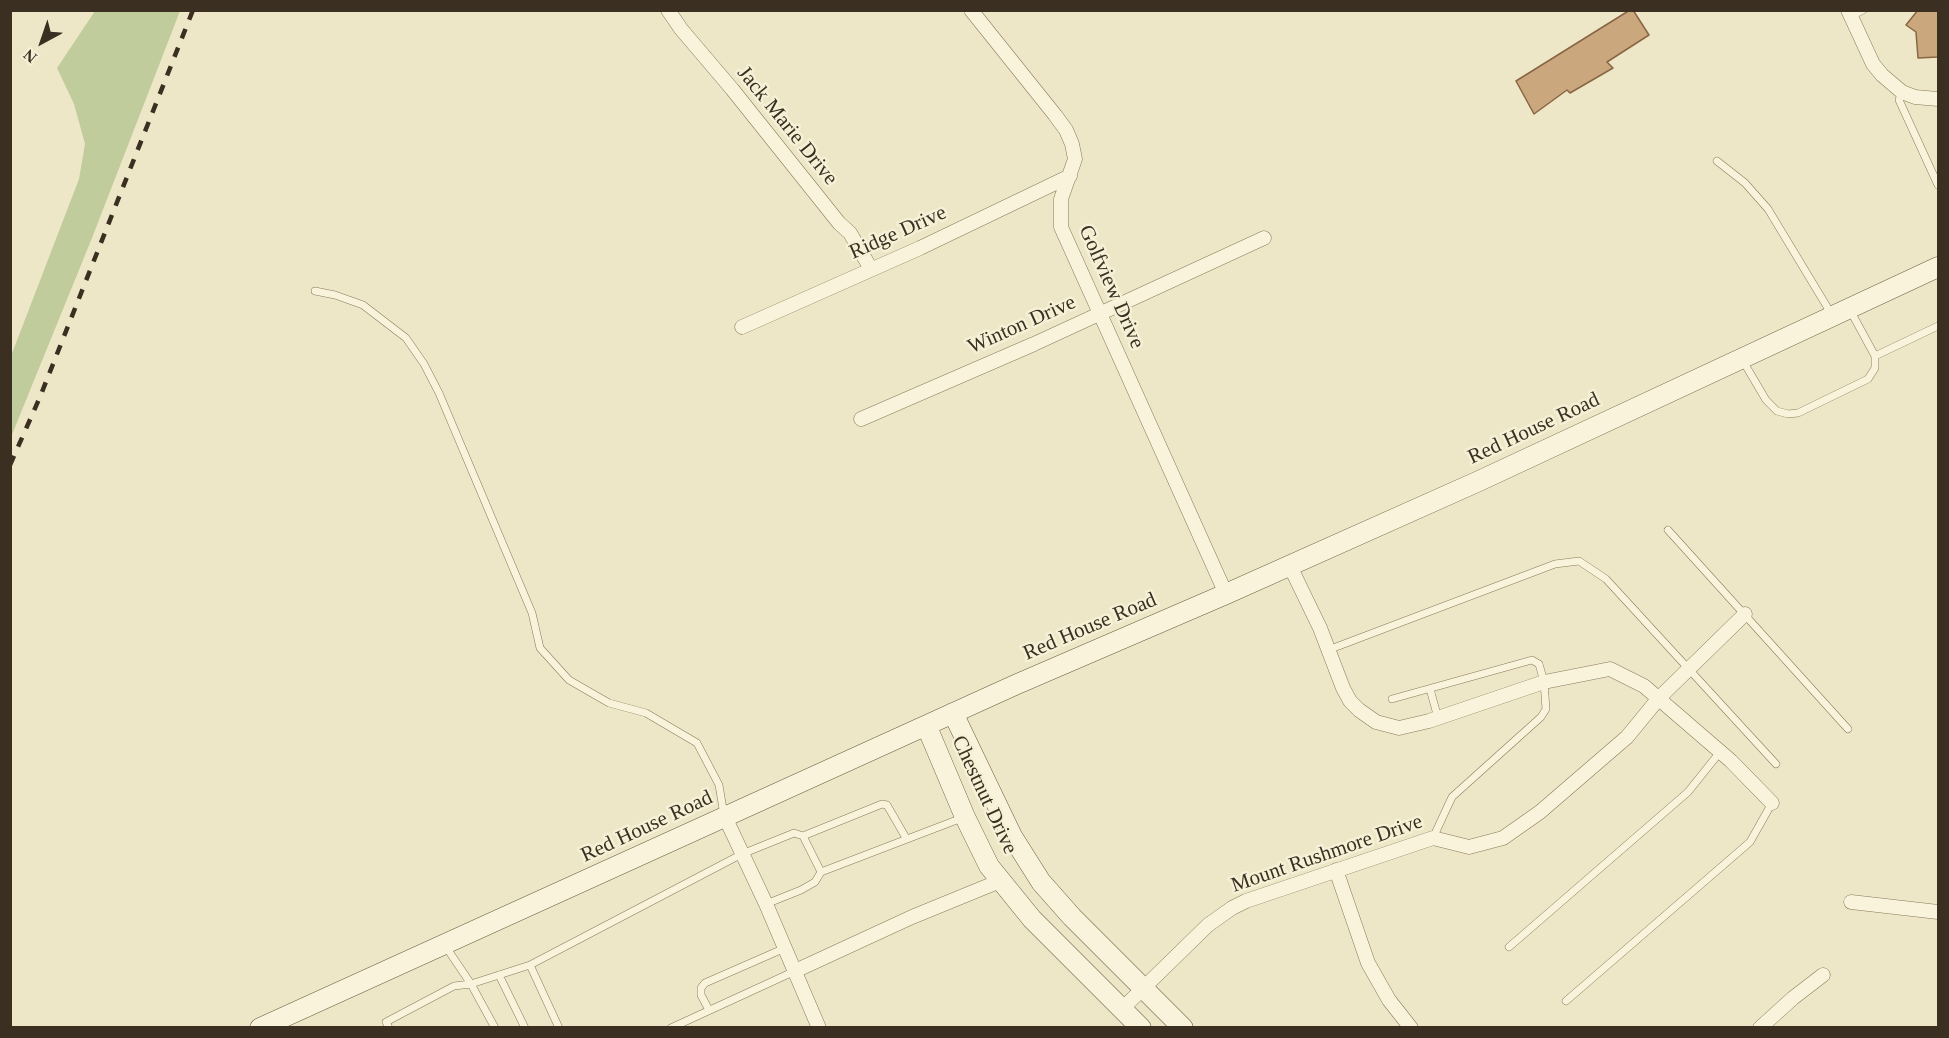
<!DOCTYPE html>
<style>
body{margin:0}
#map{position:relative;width:1949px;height:1038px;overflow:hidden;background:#eee7c7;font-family:Georgia,serif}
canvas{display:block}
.frame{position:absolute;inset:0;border:12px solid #3a2f20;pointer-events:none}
.north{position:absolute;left:12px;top:12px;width:60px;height:60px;-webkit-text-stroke:4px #f5f0d6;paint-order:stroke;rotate:220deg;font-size:16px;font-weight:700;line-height:24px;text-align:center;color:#3a2f20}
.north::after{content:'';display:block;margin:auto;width:21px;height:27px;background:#3a2f20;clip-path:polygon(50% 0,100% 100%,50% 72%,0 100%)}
</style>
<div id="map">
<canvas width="1949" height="1038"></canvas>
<div class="frame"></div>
<div class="north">N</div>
</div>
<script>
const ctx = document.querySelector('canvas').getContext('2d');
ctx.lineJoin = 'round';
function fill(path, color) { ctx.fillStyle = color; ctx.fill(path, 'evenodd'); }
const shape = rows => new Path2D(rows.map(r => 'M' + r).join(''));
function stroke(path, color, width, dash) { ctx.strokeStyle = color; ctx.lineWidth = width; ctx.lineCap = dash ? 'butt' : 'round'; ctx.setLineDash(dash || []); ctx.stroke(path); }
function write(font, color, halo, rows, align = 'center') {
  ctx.font = font + ' Georgia,serif'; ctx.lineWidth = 5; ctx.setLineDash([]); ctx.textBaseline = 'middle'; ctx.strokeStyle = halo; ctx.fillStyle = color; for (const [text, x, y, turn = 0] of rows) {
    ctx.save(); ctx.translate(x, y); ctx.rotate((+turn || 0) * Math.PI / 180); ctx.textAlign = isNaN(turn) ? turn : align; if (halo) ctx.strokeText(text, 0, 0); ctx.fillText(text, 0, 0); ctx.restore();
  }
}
fill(shape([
 [95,11,180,11,92,238,11,437,11,356,79,179,85,144,74,104,57,68]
]), '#c0cc9b');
const building = shape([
 [1630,10,1633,10,1649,35,1607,62,1613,68,1570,93,1567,90,1534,114,1516,81,1630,10],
 [1918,10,1938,10,1938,57,1918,58,1916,32,1906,25,1918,10]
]);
fill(building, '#cba77e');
stroke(building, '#886643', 1.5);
const lane = shape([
 [1851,16,1863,10],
 [1902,92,1899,100,1938,185],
 [1717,161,1745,183,1768,209,1832,315],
 [315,291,335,295,363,305,406,338,424,364,439,393,532,613,540,648,569,680,609,703,646,713,697,743,719,785,724,815],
 [1875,356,1938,326],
 [1743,361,1766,400,1777,411,1788,414,1798,413,1868,379,1875,368,1875,356,1850,310],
 [1668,530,1848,729],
 [1328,650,1555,564,1579,561,1606,579,1776,764],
 [1430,689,1438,718],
 [1392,699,1532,660,1539,664,1544,682,1546,709,1541,717,1452,797,1433,838],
 [803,836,821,872],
 [766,904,801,890,815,882,821,872,962,818],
 [446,947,471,984,495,1028],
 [1509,947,1688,792,1720,752],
 [530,965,559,1028],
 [499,975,525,1028],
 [1566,1001,1750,842,1772,803],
 [709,1010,701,995,701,988,705,983,785,948],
 [389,1028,386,1022,454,986,471,984,530,965,742,854,794,833,803,836,882,804,887,805,906,838],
 [671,1028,795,971]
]);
const street = shape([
 [668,10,681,29,732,89,839,223,850,233,871,269],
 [971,10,1055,115,1066,130,1072,144,1075,159,1061,199,1061,227,1226,594],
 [1848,10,1873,64,1882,75,1902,92,1915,97,1938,99],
 [742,327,920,248,1070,176],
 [861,419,1034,344,1264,238],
 [1290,566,1320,628,1343,688,1350,701,1359,710,1376,722,1399,728,1429,721,1544,682,1610,669,1644,686,1731,761,1772,803],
 [725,817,766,904,819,1028],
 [1336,870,1368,963,1389,1000,1411,1028],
 [1851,902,1938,912],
 [795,971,912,917,1000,881],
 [1122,1009,1208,925,1232,908,1246,901,1433,838,1469,847,1503,838,1540,812,1627,737,1659,698,1745,614],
 [1760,1028,1793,998,1823,975]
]);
const secondary = shape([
 [953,713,1012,836,1041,882,1072,917,1183,1028],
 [927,727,965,817,989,866,1032,919,1141,1028],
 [260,1028,1015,685,1226,594,1479,481,1938,267]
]);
stroke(lane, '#89795c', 8);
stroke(street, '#89795c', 15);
stroke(secondary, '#6b5a40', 21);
stroke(lane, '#f8f3da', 7);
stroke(street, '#f8f3da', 14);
stroke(secondary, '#f8f3da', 20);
stroke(shape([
 [10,465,40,397,193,10]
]), '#3a2f20', 4.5, [10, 10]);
write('21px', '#3a2f20', '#f5f0d6', [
 ["Jack Marie Drive",787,126,51],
 ["Ridge Drive",898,233,-24],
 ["Golfview Drive",1111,287,66],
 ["Winton Drive",1022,325,-24],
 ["Red House Road",1534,429,-25],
 ["Red House Road",1090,627,-23],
 ["Chestnut Drive",984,795,65],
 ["Red House Road",647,827,-25],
 ["Mount Rushmore Drive",1327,854,-19]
]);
</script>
